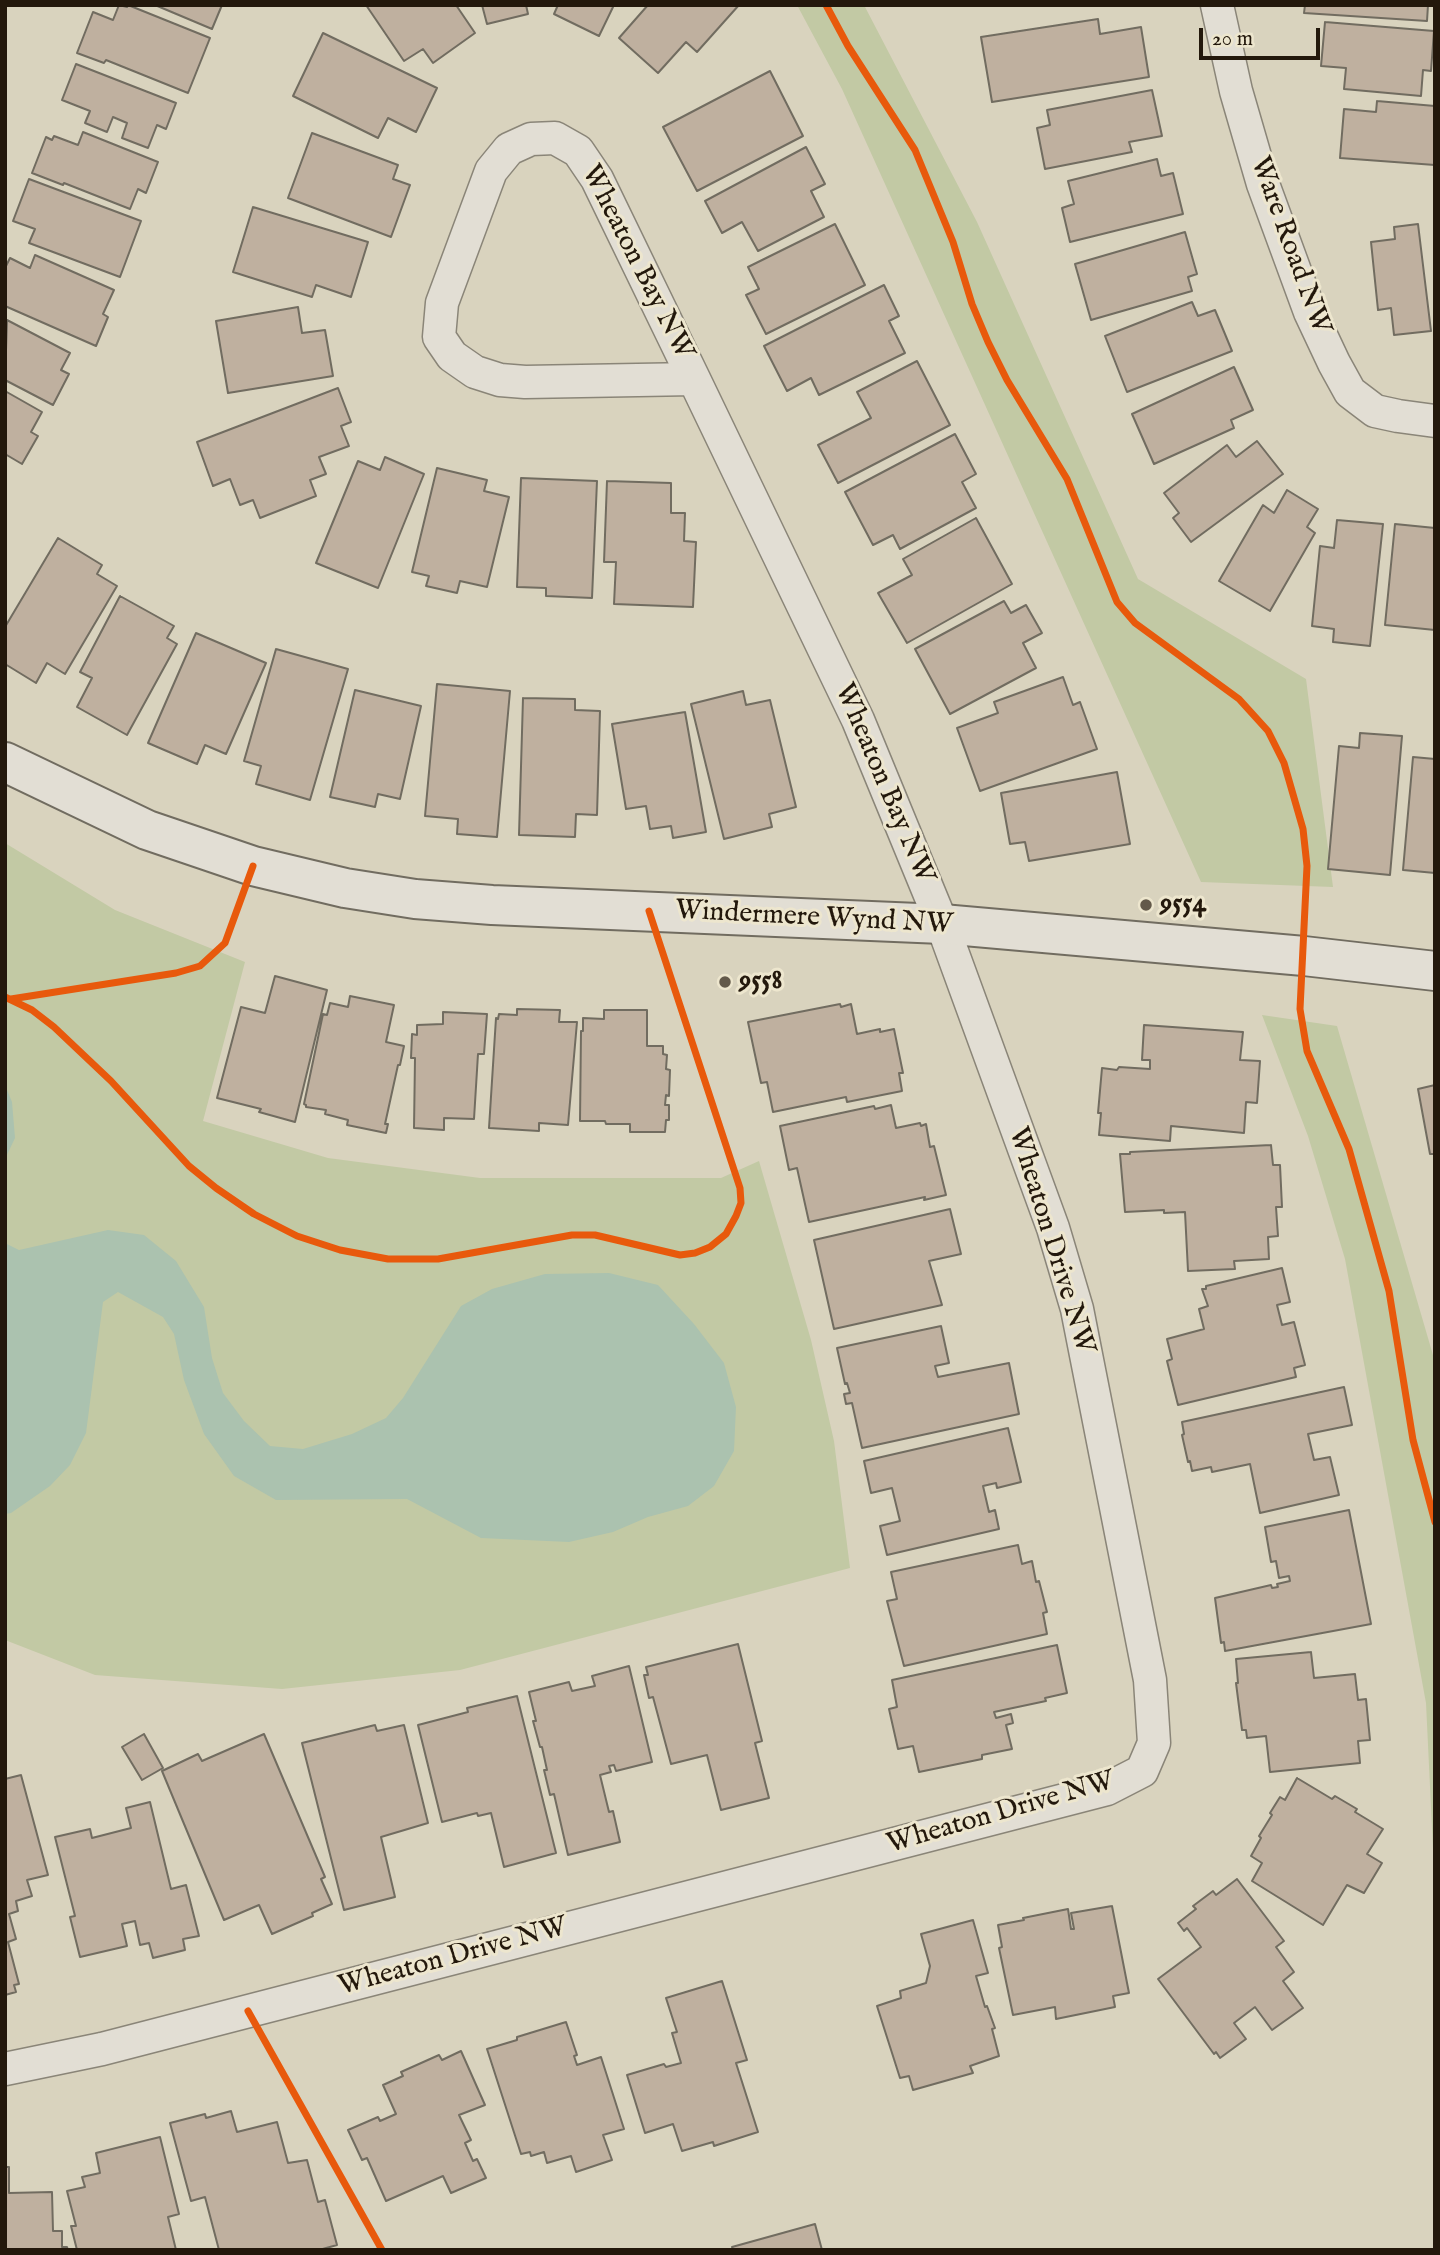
<!DOCTYPE html>
<style>
body{margin:0}
#map{position:relative;width:1440px;height:2255px;overflow:hidden;background:#d9d3be;font-family:"IM FELL English",serif}
canvas{display:block}
.frame{position:absolute;inset:0;border:7px solid #23180c;pointer-events:none}
.scale{position:absolute;left:1199px;top:28px;width:121px;height:32px;box-sizing:border-box;border:4px solid #23180c;border-top:0;padding-left:9px;font-size:21px;line-height:24px;white-space:nowrap;color:#23180c;-webkit-text-stroke:5px #ede6ce;paint-order:stroke}
</style>
<div id="map">
<canvas width="1440" height="2255"></canvas>
<div class="frame"></div>
<div class="scale">20 m</div>
</div>
<script>
const ctx = document.querySelector('canvas').getContext('2d');
ctx.lineJoin = 'round';
function fill(path, color) { ctx.fillStyle = color; ctx.fill(path, 'evenodd'); }
const shape = rows => new Path2D(rows.map(r => 'M' + r).join(''));
function stroke(path, color, width, dash) { ctx.strokeStyle = color; ctx.lineWidth = width; ctx.lineCap = dash ? 'butt' : 'round'; ctx.setLineDash(dash || []); ctx.stroke(path); }
function write(font, color, halo, rows, align = 'center') {
  ctx.font = font + ' "IM FELL English",serif'; ctx.lineWidth = 6; ctx.setLineDash([]); ctx.textBaseline = 'middle'; ctx.strokeStyle = halo; ctx.fillStyle = color; for (const [text, x, y, turn = 0] of rows) {
    ctx.save(); ctx.translate(x, y); ctx.rotate((+turn || 0) * Math.PI / 180); ctx.textAlign = isNaN(turn) ? turn : align; if (halo) ctx.strokeText(text, 0, 0); ctx.fillText(text, 0, 0); ctx.restore();
  }
}
fill(shape([
 [797,5,864,5,977,222,1138,579,1306,679,1333,887,1201,882,842,89],
 [5,843,115,910,245,962,203,1121,328,1158,480,1178,721,1178,759,1161,811,1340,834,1441,850,1568,460,1670,282,1689,95,1675,5,1640],
 [1262,1015,1337,1026,1435,1362,1435,1891,1426,1703,1345,1259,1308,1136]
]), '#c2c9a4');
fill(shape([
 [5,1085,12,1102,15,1138,5,1159],
 [108,1230,144,1235,176,1261,204,1307,212,1358,223,1393,244,1421,270,1446,303,1449,352,1434,386,1418,403,1398,461,1306,492,1289,545,1274,609,1273,658,1285,694,1324,724,1363,736,1407,734,1451,714,1486,688,1506,648,1517,613,1532,569,1542,481,1538,407,1499,276,1500,234,1476,204,1434,184,1380,174,1334,163,1317,118,1292,103,1302,86,1433,70,1465,50,1486,11,1513,5,1514,5,1243,19,1250]
]), '#abc2af');
const building = shape([
 [119,5,127,7,128,5,210,38,188,93,106,60,104,63,77,53,93,12,113,20,119,5],
 [155,5,222,5,212,29,155,5],
 [366,5,456,5,475,33,433,63,423,49,404,61,366,5],
 [482,5,526,5,528,14,487,24,482,5],
 [558,5,614,5,599,36,554,14,558,5],
 [648,5,739,5,697,52,686,42,658,73,619,38,648,5],
 [1305,5,1428,5,1427,21,1304,13,1305,5],
 [1098,19,1100,34,1141,27,1149,77,992,102,981,37,1098,19],
 [1325,22,1434,31,1431,71,1423,70,1421,96,1344,89,1346,68,1321,66,1325,22],
 [323,33,437,88,416,132,388,118,378,138,293,96,323,33],
 [76,64,176,103,166,129,157,125,148,148,122,138,127,123,113,117,107,132,85,123,90,111,62,100,76,64],
 [770,71,803,136,697,191,663,127,770,71],
 [1152,90,1162,136,1129,142,1132,152,1045,169,1037,128,1050,125,1047,110,1152,90],
 [1377,101,1435,106,1435,165,1340,158,1344,109,1376,112,1377,101],
 [83,132,158,162,146,193,138,189,130,209,64,183,63,185,32,173,46,137,52,140,54,136,78,145,83,132],
 [312,133,398,165,393,179,410,185,391,237,288,198,312,133],
 [806,147,825,184,811,191,824,217,758,251,742,222,722,233,705,201,806,147],
 [1157,159,1161,176,1173,173,1183,214,1070,242,1062,208,1074,204,1068,181,1157,159],
 [29,179,141,221,120,277,29,243,35,229,13,221,29,179],
 [253,207,368,242,351,297,316,285,312,297,233,272,253,207],
 [835,224,865,285,766,334,746,295,759,289,748,267,835,224],
 [1418,224,1431,331,1394,335,1391,308,1378,310,1371,242,1395,239,1394,227,1418,224],
 [1185,232,1197,274,1188,277,1192,291,1091,320,1075,264,1185,232],
 [35,255,114,290,103,314,108,317,96,346,5,306,5,268,10,258,30,268,35,255],
 [884,285,899,316,889,321,905,353,819,395,811,378,787,391,764,346,884,285],
 [1192,302,1198,316,1215,310,1232,351,1127,392,1105,336,1192,302],
 [298,307,302,333,325,330,333,376,228,393,216,321,298,307],
 [7,320,70,353,61,370,69,374,53,405,5,380,7,320],
 [917,361,950,425,838,483,818,445,871,418,857,392,917,361],
 [1234,367,1253,410,1231,420,1234,428,1154,464,1132,414,1234,367],
 [338,388,351,422,341,426,349,446,319,457,326,474,310,480,316,496,260,518,253,500,240,505,230,479,213,486,197,442,338,388],
 [5,391,42,412,31,432,38,436,22,464,5,454,5,391],
 [955,434,976,474,962,482,976,508,900,549,893,535,873,545,845,492,955,434],
 [1257,441,1283,474,1191,542,1173,518,1179,513,1164,493,1227,445,1236,457,1257,441],
 [385,457,424,474,378,588,316,563,358,461,380,470,385,457],
 [437,468,487,480,484,491,509,497,487,587,460,581,457,593,426,586,429,576,412,572,437,468],
 [521,478,597,481,592,598,546,596,546,588,517,587,521,478],
 [607,481,671,483,671,513,685,513,684,541,696,542,693,607,614,604,616,562,604,562,607,481],
 [1287,490,1318,509,1307,527,1315,533,1270,611,1219,581,1263,505,1274,513,1287,490],
 [976,518,1012,584,907,643,878,593,912,575,903,559,976,518],
 [1337,520,1383,524,1370,646,1333,642,1334,629,1312,626,1320,546,1334,548,1337,520],
 [1395,524,1435,528,1435,630,1385,625,1395,524],
 [58,538,102,565,97,574,117,586,65,674,47,663,36,683,5,664,5,627,58,538],
 [120,596,174,626,167,638,177,644,127,735,77,707,92,678,80,672,120,596],
 [1004,601,1011,613,1026,605,1042,633,1023,643,1036,668,950,714,915,649,1004,601],
 [196,633,266,663,226,754,205,745,197,764,148,743,196,633],
 [276,649,348,669,310,800,256,784,261,766,244,761,276,649],
 [1063,677,1073,705,1080,702,1097,749,980,791,957,728,998,713,994,702,1063,677],
 [437,684,510,691,497,837,457,834,458,819,425,816,437,684],
 [355,690,421,706,400,799,378,794,375,807,330,797,355,690],
 [743,691,746,705,770,700,796,807,769,814,772,827,724,839,691,704,743,691],
 [523,698,575,699,575,710,600,711,597,815,576,814,575,837,519,835,523,698],
 [685,712,706,832,673,838,671,826,650,829,646,806,626,809,612,724,685,712],
 [1360,733,1402,736,1390,875,1328,869,1339,746,1359,748,1360,733],
 [1413,757,1435,759,1435,873,1403,870,1413,757],
 [1117,772,1130,844,1029,861,1025,842,1010,844,1001,793,1117,772],
 [275,976,327,990,295,1122,259,1112,261,1109,217,1098,241,1007,265,1013,275,976],
 [350,996,394,1005,386,1042,404,1046,400,1065,398,1065,385,1124,388,1124,386,1133,347,1125,348,1120,325,1114,326,1110,306,1107,306,1105,304,1104,323,1014,327,1015,330,1003,348,1007,350,996],
 [840,1004,841,1007,851,1004,857,1034,880,1029,880,1032,894,1029,903,1073,899,1073,902,1091,847,1102,846,1097,773,1112,767,1082,761,1083,748,1022,840,1004],
 [517,1009,560,1010,559,1022,577,1022,568,1125,539,1123,539,1131,489,1128,496,1018,498,1019,499,1014,517,1015,517,1009],
 [604,1010,647,1010,647,1046,663,1046,663,1054,667,1055,666,1069,670,1070,669,1096,666,1095,665,1105,669,1105,669,1120,666,1120,665,1132,630,1132,630,1124,606,1124,605,1121,580,1121,581,1031,583,1031,583,1018,604,1019,604,1010],
 [443,1012,487,1014,484,1054,478,1054,474,1119,444,1118,444,1130,414,1128,415,1058,411,1058,412,1034,417,1035,417,1025,443,1024,443,1012],
 [1144,1025,1243,1032,1240,1060,1260,1061,1257,1103,1246,1102,1244,1133,1171,1126,1170,1141,1099,1135,1101,1113,1098,1113,1102,1068,1117,1070,1119,1067,1150,1069,1150,1060,1142,1060,1144,1025],
 [1435,1085,1435,1154,1430,1154,1418,1089,1435,1085],
 [891,1105,896,1128,920,1123,921,1126,926,1124,930,1147,934,1146,946,1195,924,1200,925,1197,809,1222,797,1168,789,1170,780,1126,874,1106,875,1109,891,1105],
 [1271,1145,1273,1165,1280,1165,1282,1207,1276,1207,1278,1236,1268,1237,1269,1259,1234,1261,1235,1269,1188,1271,1185,1212,1164,1213,1164,1210,1125,1212,1120,1154,1130,1154,1130,1152,1271,1145],
 [950,1209,961,1254,929,1261,942,1305,834,1329,814,1240,950,1209],
 [1282,1268,1290,1302,1277,1305,1282,1325,1294,1322,1305,1365,1294,1368,1296,1377,1178,1405,1167,1361,1172,1359,1167,1339,1204,1329,1199,1309,1208,1306,1202,1289,1206,1289,1206,1286,1282,1268],
 [941,1326,949,1363,935,1366,938,1377,1009,1363,1019,1414,862,1448,852,1403,846,1404,844,1394,850,1393,847,1383,845,1384,837,1348,941,1326],
 [1344,1387,1352,1425,1308,1434,1314,1460,1330,1457,1339,1495,1260,1513,1250,1464,1212,1472,1211,1467,1192,1471,1190,1461,1188,1462,1182,1435,1184,1434,1182,1422,1344,1387],
 [1008,1428,1021,1482,997,1488,996,1483,983,1486,989,1512,995,1510,999,1529,887,1555,880,1526,900,1521,892,1488,871,1493,864,1461,1008,1428],
 [1349,1510,1371,1624,1225,1651,1224,1642,1221,1643,1215,1598,1271,1585,1272,1588,1278,1587,1277,1584,1290,1581,1289,1576,1279,1578,1276,1561,1271,1562,1265,1527,1349,1510],
 [1018,1545,1022,1564,1032,1561,1036,1582,1039,1581,1047,1612,1043,1613,1047,1634,904,1666,887,1601,897,1599,891,1572,1018,1545],
 [738,1644,762,1741,755,1743,769,1798,721,1810,707,1755,671,1764,653,1697,649,1698,644,1675,648,1675,646,1667,738,1644],
 [1057,1645,1067,1693,1045,1698,1046,1701,994,1712,996,1718,1011,1714,1013,1723,1006,1725,1012,1749,982,1755,982,1759,919,1772,913,1746,898,1749,889,1709,897,1707,892,1680,1057,1645],
 [1311,1652,1314,1678,1355,1674,1358,1700,1366,1699,1370,1740,1358,1741,1360,1763,1270,1772,1266,1736,1247,1738,1246,1730,1242,1730,1236,1683,1238,1683,1236,1659,1311,1652],
 [629,1666,652,1762,616,1771,614,1765,609,1766,611,1772,600,1775,609,1812,613,1811,620,1842,568,1855,554,1794,550,1795,544,1770,547,1770,542,1747,540,1747,533,1721,536,1721,529,1692,569,1682,572,1691,595,1686,592,1676,629,1666],
 [517,1696,556,1853,504,1867,491,1813,478,1816,477,1813,442,1822,418,1725,468,1712,467,1708,517,1696],
 [375,1725,377,1731,404,1725,428,1823,381,1837,395,1897,344,1910,302,1743,375,1725],
 [144,1734,163,1768,142,1780,122,1747,144,1734],
 [264,1734,325,1877,321,1879,332,1904,312,1913,313,1916,272,1934,259,1905,224,1920,162,1771,198,1754,202,1761,264,1734],
 [21,1775,48,1875,27,1880,32,1896,16,1901,18,1911,9,1914,16,1939,8,1942,19,1984,14,1985,16,1992,5,1995,5,1779,21,1775],
 [1297,1778,1332,1799,1335,1796,1357,1809,1355,1812,1383,1829,1367,1854,1382,1863,1364,1893,1347,1885,1323,1925,1252,1881,1262,1863,1251,1856,1261,1838,1259,1836,1272,1815,1270,1813,1280,1797,1285,1800,1297,1778],
 [150,1802,171,1889,186,1885,199,1936,183,1939,185,1950,153,1958,149,1943,140,1945,135,1921,122,1924,127,1946,80,1957,70,1917,75,1916,55,1837,90,1829,92,1838,131,1828,126,1808,150,1802],
 [1237,1879,1284,1941,1276,1947,1294,1972,1283,1981,1303,2008,1272,2030,1255,2007,1234,2023,1246,2039,1220,2058,1216,2052,1214,2054,1158,1979,1201,1947,1187,1928,1184,1931,1178,1923,1196,1909,1193,1906,1213,1891,1216,1895,1237,1879],
 [1112,1906,1129,1993,1113,1996,1115,2007,1056,2019,1055,2007,1013,2015,999,1948,1002,1947,998,1925,1024,1920,1023,1918,1068,1909,1071,1929,1074,1929,1071,1913,1112,1906],
 [973,1920,988,1973,976,1976,985,2007,987,2006,995,2028,992,2029,999,2056,970,2066,973,2073,913,2090,909,2076,900,2078,877,2006,901,1998,900,1991,926,1983,930,1966,921,1934,973,1920],
 [722,1981,747,2060,736,2063,758,2132,714,2146,713,2142,682,2151,673,2124,645,2133,627,2075,664,2064,666,2067,681,2063,672,2033,677,2032,666,1998,722,1981],
 [566,2022,577,2055,574,2056,577,2065,601,2057,624,2129,603,2135,612,2160,576,2172,571,2156,547,2163,544,2152,531,2156,530,2152,521,2154,487,2049,517,2040,517,2037,566,2022],
 [461,2051,485,2105,459,2115,471,2140,465,2143,473,2161,477,2159,486,2178,451,2193,443,2176,386,2201,367,2158,362,2160,348,2130,378,2117,380,2121,396,2114,383,2085,403,2076,401,2072,439,2055,442,2060,461,2051],
 [231,2111,237,2132,277,2122,288,2163,307,2160,318,2202,325,2200,337,2245,319,2250,219,2250,205,2197,191,2201,170,2123,205,2114,206,2118,231,2111],
 [160,2137,179,2214,168,2217,176,2250,77,2250,71,2226,76,2226,67,2191,85,2187,82,2177,100,2173,96,2153,160,2137],
 [5,2167,9,2167,9,2193,52,2192,53,2231,62,2231,62,2247,67,2247,68,2250,5,2250,5,2167],
 [815,2224,822,2250,733,2250,732,2247,815,2224]
]);
fill(building, '#bfb09f');
stroke(building, '#716c60', 2);
const street = shape([
 [1217,5,1236,91,1263,184,1310,312,1334,363,1350,392,1375,411,1398,416,1435,421],
 [5,2069,102,2049,1107,1789,1142,1771,1154,1743,1150,1680,1077,1309,1053,1228,942,924,858,720,694,379,597,179,578,151,555,138,531,139,509,149,491,171,442,303,439,337,452,356,475,372,500,380,525,382,694,379]
]);
const secondary = shape([
 [5,762,147,830,253,866,345,888,415,899,492,905,942,924,1304,956,1435,971]
]);
stroke(street, '#8a8578', 35);
stroke(secondary, '#716c60', 42);
stroke(street, '#e2ded4', 32);
stroke(secondary, '#e2ded4', 38);
stroke(shape([
 [826,5,848,46,915,150,953,242,972,304,988,342,1007,380,1067,479,1117,602,1135,623,1239,699,1268,731,1284,763,1303,829,1307,866,1300,1009,1307,1051,1349,1149,1389,1291,1413,1440,1435,1522],
 [5,997,32,1010,54,1027,111,1081,189,1166,216,1188,254,1214,297,1236,340,1250,388,1259,438,1259,572,1235,595,1235,680,1255,695,1253,710,1247,726,1234,736,1216,741,1203,740,1188,649,911],
 [11,999,176,973,200,966,225,943,253,866],
 [248,2011,382,2250]
]), '#e8590c', 7);
for (const [x, y, r, color] of [
 [1146,905,7,"#63594a"],
 [725,982,7,"#63594a"]
]) { const dot = new Path2D(); dot.arc(x, y, r, 0, 2 * Math.PI); ctx.fillStyle = color; ctx.fill(dot); stroke(dot, '#ede6ce', 2.5); }
write('28px', '#23180c', '#ede6ce', [
 ["Ware Road NW",1289,246,70],
 ["Wheaton Bay NW",636,263,63],
 ["Wheaton Bay NW",883,784,67],
 ["Windermere Wynd NW",814,919,3],
 ["Wheaton Drive NW",1050,1241,73],
 ["Wheaton Drive NW",1001,1814,-16],
 ["Wheaton Drive NW",453,1958,-15]
]);
write('bold 28px', '#23180c', '#ede6ce', [
 ["9554",1160,905],
 ["9558",739,982]
], 'left');
</script>
